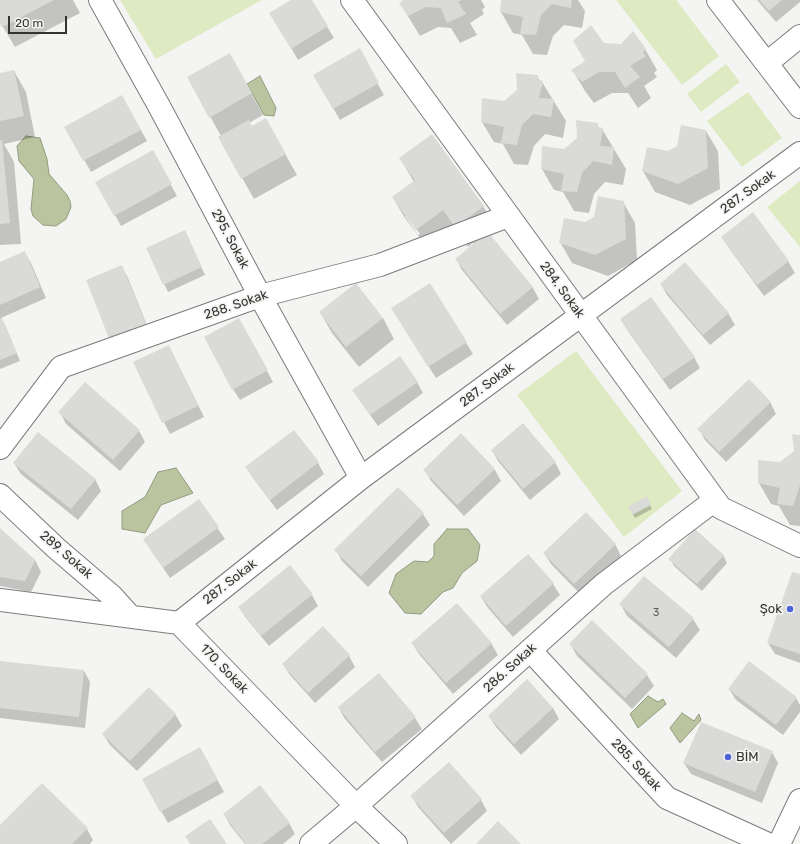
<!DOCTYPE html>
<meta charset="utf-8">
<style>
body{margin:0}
#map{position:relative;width:800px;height:844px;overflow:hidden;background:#f4f5f2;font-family:Rubik,sans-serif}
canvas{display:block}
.scale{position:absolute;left:8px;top:16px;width:59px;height:18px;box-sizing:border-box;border:2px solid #343433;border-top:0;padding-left:5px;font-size:12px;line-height:14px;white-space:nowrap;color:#343433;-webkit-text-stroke:3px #f4f5f2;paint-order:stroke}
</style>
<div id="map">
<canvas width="800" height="844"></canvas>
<div class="scale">20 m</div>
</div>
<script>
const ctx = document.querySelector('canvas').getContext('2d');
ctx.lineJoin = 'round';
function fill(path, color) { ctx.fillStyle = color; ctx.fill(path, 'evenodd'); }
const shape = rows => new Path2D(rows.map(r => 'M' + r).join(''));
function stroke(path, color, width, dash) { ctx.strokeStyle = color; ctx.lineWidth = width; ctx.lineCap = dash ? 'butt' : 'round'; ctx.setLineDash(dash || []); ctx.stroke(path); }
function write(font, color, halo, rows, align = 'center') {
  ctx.font = font + ' Rubik,sans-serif'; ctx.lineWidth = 3.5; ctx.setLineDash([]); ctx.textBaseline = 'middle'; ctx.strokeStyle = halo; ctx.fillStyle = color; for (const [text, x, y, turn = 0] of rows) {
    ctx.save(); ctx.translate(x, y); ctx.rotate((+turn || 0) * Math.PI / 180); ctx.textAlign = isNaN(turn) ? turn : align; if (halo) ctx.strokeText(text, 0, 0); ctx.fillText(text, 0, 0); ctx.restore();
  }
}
fill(shape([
 [120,0,262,0,156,59],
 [616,0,676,0,719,56,682,85],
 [726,64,740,82,701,112,687,94],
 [748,92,782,138,742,167,707,121],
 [800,181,800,247,767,207],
 [576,351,682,491,624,537,517,395]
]), '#deeac2');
const water = shape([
 [260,76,276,108,274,116,264,115,247,84,260,76],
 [26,136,40,138,47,159,49,174,67,195,70,201,71,207,66,219,56,226,43,225,33,216,31,209,34,179,19,161,17,146,26,136],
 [176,468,193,493,161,505,145,533,122,529,122,511,145,497,158,472,176,468],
 [447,529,468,529,480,545,477,561,462,573,453,588,443,592,421,614,405,613,389,593,396,574,414,561,428,562,434,556,434,544,447,529],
 [648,696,658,702,663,699,666,704,638,728,630,714,648,696],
 [682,713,694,721,699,714,701,720,680,743,670,728,682,713]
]);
fill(water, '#bac59f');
stroke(water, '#929a7f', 1);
fill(shape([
 [0,0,73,0,80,13,15,47,0,22],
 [293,0,311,0,334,38,298,60,271,13],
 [405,0,481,0,485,7,482,10,484,14,470,23,477,35,460,43,451,28,438,27,420,36,400,3],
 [502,0,578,0,585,11,582,28,564,25,553,36,547,55,533,54,522,35,513,33,501,12],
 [757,0,800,0,800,2,776,22],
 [603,44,645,49,657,70,654,73,657,77,644,86,651,98,638,108,628,93,612,93,594,103,585,91,573,71,586,61],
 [359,50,384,95,340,120,314,75],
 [229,54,263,115,249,123,252,127,266,120,297,175,254,199,219,137,221,136,188,77],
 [14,71,26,92,35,137,4,144,14,162,21,244,0,245,0,74],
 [537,76,540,81,542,82,566,121,563,138,545,134,534,146,528,165,514,164,503,144,494,142,482,122],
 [122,96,147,141,91,172,66,127],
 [597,124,600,129,602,129,626,169,623,185,605,182,594,194,589,213,574,211,563,192,554,190,542,169],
 [706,131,718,151,720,189,690,205,655,192,643,171,668,152],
 [152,151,177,196,121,226,115,215],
 [400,158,483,206,495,227,487,233,533,288,539,299,507,325,462,270,456,259,474,244,473,243,468,247,456,230,429,250,405,218,393,198,414,182],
 [405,216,407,216,420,234,418,235],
 [623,202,635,223,637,260,608,276,572,263,560,242,586,223],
 [722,237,788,261,795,273,764,296,729,248],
 [188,238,205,275,168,292,147,248],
 [24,252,31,263,46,298,1,318,6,327,20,361,0,369,0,263],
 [122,267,128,278,152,338,117,352],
 [430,284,473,354,436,378,399,319],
 [661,284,728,313,735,325,710,345,667,295],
 [320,312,383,318,394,339,359,367,332,333],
 [621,320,694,357,700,368,670,390,628,331],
 [245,331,273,382,240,400,233,389],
 [169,346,204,417,170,434,134,363],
 [417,382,423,393,378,426,360,401],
 [770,402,776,414,726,462,705,440,699,429],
 [60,412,139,431,145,442,120,471,66,424],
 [294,431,318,463,324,474,277,510,253,478,247,467],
 [461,435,495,470,501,481,464,516,431,481,425,470],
 [800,436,800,526,790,525,779,506,771,504,759,483,795,452],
 [492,450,555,462,561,474,530,500,498,461],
 [14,463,95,479,101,491,78,520,21,474],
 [398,488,423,514,430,525,368,587,342,561,336,550],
 [647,500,652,509,635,518,629,507],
 [199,501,225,539,170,578,144,540],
 [0,529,35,560,41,572,31,592,0,586],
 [615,544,621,556,581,595,551,564,544,553],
 [723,555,727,563,702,591,674,566,670,559],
 [800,576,800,663,775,654,768,643],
 [553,584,560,595,513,637,488,608,481,597],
 [312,595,318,606,269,646,246,618,239,607],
 [621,605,693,619,700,630,676,658,627,616],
 [323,628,349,656,355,667,315,703,290,675,283,664],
 [412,643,491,643,498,655,453,694,419,654],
 [571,645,647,675,654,686,632,709,577,656],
 [0,662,84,671,90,682,85,728,0,718],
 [378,674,415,718,422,729,382,762,345,719,339,708],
 [729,689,796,698,800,705,800,712,783,735,736,700],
 [553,708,559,719,521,755,496,727,489,716],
 [175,714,182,726,137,771,110,745,103,734],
 [772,752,778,763,762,803,691,774,684,763],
 [206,759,224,792,168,823,143,779],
 [412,796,481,800,487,811,451,844,418,807],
 [224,814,289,823,295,834,283,844,245,844,230,825],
 [0,827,87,829,93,840,90,844,0,844]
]), '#0003');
fill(shape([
 [0,0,54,0,2,27,0,24],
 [291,0,312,0,328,26,291,49,269,13],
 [403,0,462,0,458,2,466,14,447,23,441,8,426,7,408,16,399,3],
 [501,0,572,0,571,8,552,4,541,15,536,35,520,34,523,17,500,12],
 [759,0,782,0,769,11],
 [591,25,604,43,621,44,633,31,646,49,643,52,646,56,630,66,640,77,625,88,615,72,599,72,582,82,571,70,585,61,573,41],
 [360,48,379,83,333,109,313,75],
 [230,53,252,93,209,118,187,77],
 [14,70,24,116,0,121,0,73],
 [516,73,538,75,538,80,543,81,539,98,554,99,551,117,533,114,522,125,517,145,501,143,504,127,481,122,482,98,504,101,517,90],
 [122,95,141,130,83,161,64,127],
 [266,118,286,154,241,179,218,137,249,120,252,126],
 [576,120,598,123,598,127,603,128,600,146,614,147,612,165,593,161,582,173,577,192,561,191,564,174,541,169,542,146,564,149,577,138],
 [681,125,706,130,708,168,678,184,642,171,647,147,668,151,677,146],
 [432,134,484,206,455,227,443,210,416,230,392,197,415,180,399,158],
 [0,140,2,140,10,223,0,224],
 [153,150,172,184,114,216,95,182],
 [598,196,624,201,626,239,595,255,559,243,564,218,585,222,594,217],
 [753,212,789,261,757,285,721,237],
 [185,230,202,267,163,285,146,248],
 [488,232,533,287,500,314,455,259],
 [25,251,40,287,0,305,0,262],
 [685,262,729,313,703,335,660,284],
 [122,265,147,327,110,341,86,280],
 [356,283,383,318,346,347,319,312],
 [430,283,467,342,428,367,391,308],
 [651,297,695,357,663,379,620,319],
 [2,318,17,353,0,360,0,319],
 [239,318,268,370,232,390,204,337],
 [169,345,198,406,162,423,133,362],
 [400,356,418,382,370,415,352,390],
 [749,379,771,402,719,452,697,429],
 [85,382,140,430,113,460,58,412],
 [523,423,556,462,523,489,491,450],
 [294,430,319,462,270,500,245,467],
 [38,432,96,479,71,509,13,463],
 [461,433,495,469,457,505,423,470],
 [792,434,800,435,800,485,793,506,777,504,780,488,758,483,758,460,780,462,794,451],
 [398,487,424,513,361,576,334,550],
 [647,496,651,505,632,515,628,507],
 [199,499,219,527,163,568,143,539],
 [586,512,616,544,574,584,543,553],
 [0,528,35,560,25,581,0,577],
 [695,529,724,555,697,584,668,559],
 [528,554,554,583,506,626,480,596],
 [290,565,313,594,261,636,238,607],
 [792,572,800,574,800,654,767,643],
 [644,576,694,618,669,647,619,604],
 [457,603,492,643,446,683,411,643],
 [592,620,648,674,625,698,569,644],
 [323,626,350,655,308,693,282,664],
 [0,661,84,670,79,717,0,708],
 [749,661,797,697,776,725,728,689],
 [379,673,416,717,375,752,338,707],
 [527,679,553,708,514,744,488,716],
 [149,687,176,714,130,761,102,734],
 [701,722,773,751,755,792,683,763],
 [200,747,218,780,160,812,142,779],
 [449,762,482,799,444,833,410,796],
 [42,783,88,828,72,844,0,844,0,825],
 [260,785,290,823,262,844,246,844,223,814],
 [210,819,227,844,190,844,185,836],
 [498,821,521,844,476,844]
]), '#dadbd8');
const minor = shape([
 [100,0,159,106,260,296,361,478],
 [352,0,721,508,800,546],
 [718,0,800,107],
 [767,63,800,36],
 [0,448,61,367,260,296,380,265,508,216],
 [0,495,56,548,112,596,130,616],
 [0,600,179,623,356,806,396,844],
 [179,623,361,478,800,153],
 [530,650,667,798,768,844],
 [311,844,356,806,604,584,715,500],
 [779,844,800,800]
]);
stroke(minor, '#7b7c7a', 24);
stroke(minor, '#fff', 22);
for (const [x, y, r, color] of [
 [790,609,4,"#4d64d9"],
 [728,757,4,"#4d64d9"]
]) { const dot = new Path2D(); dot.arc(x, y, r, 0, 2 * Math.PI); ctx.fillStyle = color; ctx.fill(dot); stroke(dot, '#f4f5f2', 1.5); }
write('11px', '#5e5e5c', null, [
 ["3",656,613]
]);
write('13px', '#343433', '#f4f5f2', [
 ["287. Sokak",748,192,-36],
 ["295. Sokak",230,239,62],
 ["284. Sokak",562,290,54],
 ["288. Sokak",236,305,-19],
 ["287. Sokak",487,385,-37],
 ["289. Sokak",66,555,41],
 ["287. Sokak",230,582,-38],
 ["286. Sokak",510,668,-42],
 ["170. Sokak",224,669,46],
 ["285. Sokak",636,765,47]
]);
write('13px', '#343433', '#f4f5f2', [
 ["Şok",782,609],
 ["BİM",736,757,"left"]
], 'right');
</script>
